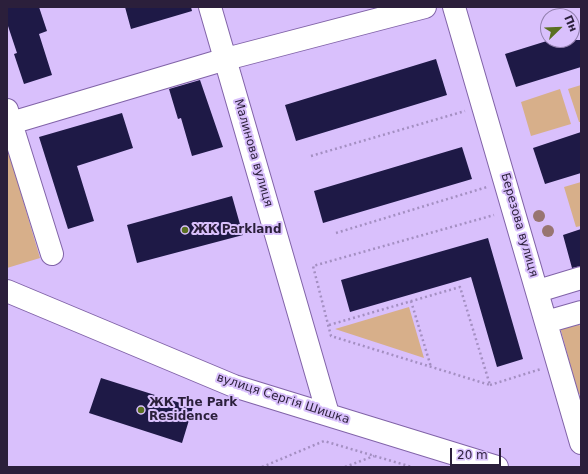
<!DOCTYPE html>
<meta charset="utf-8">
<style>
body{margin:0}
#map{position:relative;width:588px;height:474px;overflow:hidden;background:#d9c0fc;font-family:"DejaVu Sans",sans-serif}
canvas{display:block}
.frame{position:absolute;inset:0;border:8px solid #2b1f3b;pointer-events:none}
.north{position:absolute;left:540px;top:8px;width:40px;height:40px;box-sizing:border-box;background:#d9c0fc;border:1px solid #9380af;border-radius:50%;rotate:67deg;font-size:11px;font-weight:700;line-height:16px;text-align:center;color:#2b1f3b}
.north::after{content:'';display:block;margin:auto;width:14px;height:18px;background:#5a7021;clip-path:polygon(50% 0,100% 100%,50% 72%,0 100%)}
.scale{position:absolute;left:450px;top:448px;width:51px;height:18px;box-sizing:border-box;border:2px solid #2b1f3b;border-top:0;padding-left:5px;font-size:12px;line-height:14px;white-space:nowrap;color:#2b1f3b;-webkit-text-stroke:3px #d9c0fc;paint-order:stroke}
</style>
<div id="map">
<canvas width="588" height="474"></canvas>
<div class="frame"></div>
<div class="north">Пн</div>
<div class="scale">20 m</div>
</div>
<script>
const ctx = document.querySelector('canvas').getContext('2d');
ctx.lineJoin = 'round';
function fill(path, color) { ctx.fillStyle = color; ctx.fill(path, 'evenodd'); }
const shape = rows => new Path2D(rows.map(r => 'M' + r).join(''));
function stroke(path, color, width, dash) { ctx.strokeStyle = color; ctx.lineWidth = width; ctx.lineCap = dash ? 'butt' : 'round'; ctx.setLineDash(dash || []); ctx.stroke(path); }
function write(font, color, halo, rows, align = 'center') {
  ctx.font = font + ' "DejaVu Sans",sans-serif'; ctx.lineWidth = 4; ctx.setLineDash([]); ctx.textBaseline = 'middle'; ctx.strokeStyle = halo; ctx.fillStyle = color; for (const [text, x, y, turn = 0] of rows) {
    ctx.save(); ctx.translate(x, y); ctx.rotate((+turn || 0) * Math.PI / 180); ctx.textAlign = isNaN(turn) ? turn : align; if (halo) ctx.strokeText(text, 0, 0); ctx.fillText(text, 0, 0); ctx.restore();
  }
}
fill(shape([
 [581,85,581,122,579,122,568,89],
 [560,89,571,124,531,136,521,102],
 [7,146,40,258,7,268],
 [581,182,581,226,576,227,564,187],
 [409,307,424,358,335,329],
 [567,320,581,326,581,395,578,393,560,327]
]), '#d7af8a');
fill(shape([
 [7,7,39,7,47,31,39,34,52,75,24,84,14,54,17,53,7,23],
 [125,7,191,7,192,11,131,29],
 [550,40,581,40,581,67,516,87,505,54],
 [436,59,447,95,296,141,285,105],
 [200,80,223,147,192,156,181,118,178,119,169,89],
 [122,113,133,148,77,166,94,221,68,229,39,137],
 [581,132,581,173,545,184,533,148],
 [462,147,472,179,323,223,314,191],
 [232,196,243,235,137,263,127,225],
 [581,229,581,266,572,268,563,235],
 [488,238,523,359,497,367,471,277,350,312,341,280],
 [101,378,193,407,182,443,89,413]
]), '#1e1946');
const minor = shape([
 [210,7,328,414],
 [454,7,581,443],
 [7,110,52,254],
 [11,123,226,59,425,7],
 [7,291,234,386,497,467],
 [538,291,581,278],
 [546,322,581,312]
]);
stroke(minor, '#8163a8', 24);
stroke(shape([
 [311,156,465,111],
 [336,233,487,187],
 [411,301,431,367],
 [329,325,460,287,490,385,331,336,313,266,494,215],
 [490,385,541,369],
 [262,467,324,441,412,467],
 [345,467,374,456]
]), '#a48fc2', 2.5, [2, 3]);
stroke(minor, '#fff', 22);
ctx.fillStyle = '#987571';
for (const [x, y] of [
 [539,216],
 [548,231]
]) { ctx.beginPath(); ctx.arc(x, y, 6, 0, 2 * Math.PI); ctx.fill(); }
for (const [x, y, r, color] of [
 [185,230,4,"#5a7021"],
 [141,410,4,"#5a7021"]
]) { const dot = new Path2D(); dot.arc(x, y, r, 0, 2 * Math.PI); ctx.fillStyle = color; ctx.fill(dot); stroke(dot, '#d9c0fc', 1.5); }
write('12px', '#2b1f3b', '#d9c0fc', [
 ["Малинова вулиця",253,153,74],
 ["Березова вулиця",519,225,74],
 ["вулиця Сергія Шишка",283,399,18]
]);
write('bold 12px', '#2b1f3b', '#d9c0fc', [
 ["ЖК Parkland",193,230],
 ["ЖК The Park",149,403],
 ["Residence",149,417]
], 'left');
</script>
